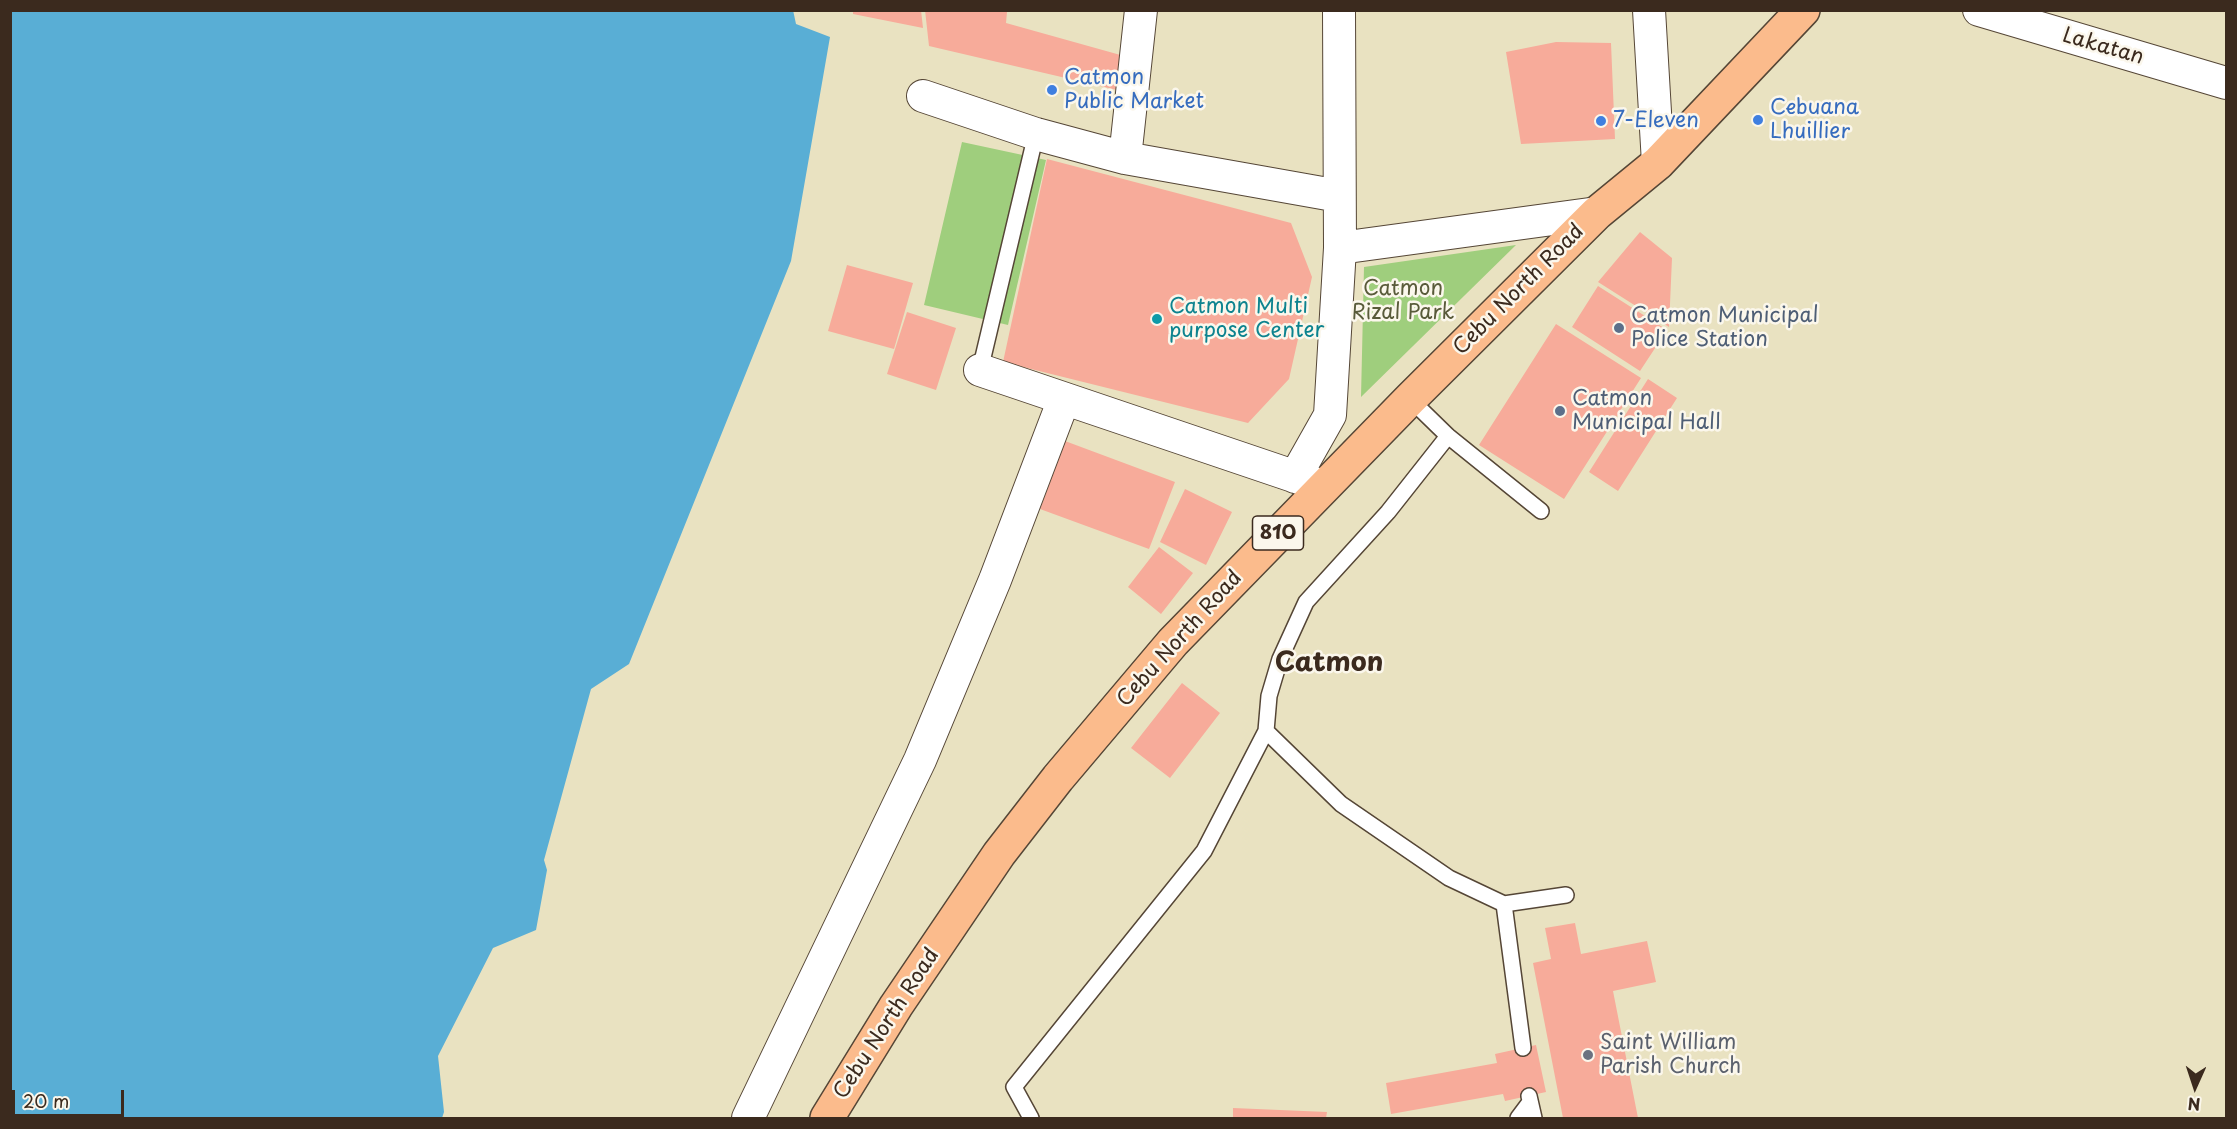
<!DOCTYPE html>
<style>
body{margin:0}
#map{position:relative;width:2237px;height:1129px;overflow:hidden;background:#e9e2c1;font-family:"Playpen Sans",sans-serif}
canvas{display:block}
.frame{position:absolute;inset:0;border:12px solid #3b2a1e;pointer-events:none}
.north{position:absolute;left:2165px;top:1057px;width:60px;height:60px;-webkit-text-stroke:4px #fbf7ec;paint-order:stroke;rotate:183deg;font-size:16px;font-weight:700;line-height:24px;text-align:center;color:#3b2a1e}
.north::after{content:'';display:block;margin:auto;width:21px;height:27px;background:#3b2a1e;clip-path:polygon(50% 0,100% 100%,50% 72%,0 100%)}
.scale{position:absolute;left:12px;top:1090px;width:112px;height:27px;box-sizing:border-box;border:3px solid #3b2a1e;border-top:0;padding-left:8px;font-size:18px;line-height:21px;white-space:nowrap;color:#3b2a1e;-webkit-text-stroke:4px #fbf7ec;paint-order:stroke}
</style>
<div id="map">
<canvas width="2237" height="1129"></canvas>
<div class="frame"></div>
<div class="north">N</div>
<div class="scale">20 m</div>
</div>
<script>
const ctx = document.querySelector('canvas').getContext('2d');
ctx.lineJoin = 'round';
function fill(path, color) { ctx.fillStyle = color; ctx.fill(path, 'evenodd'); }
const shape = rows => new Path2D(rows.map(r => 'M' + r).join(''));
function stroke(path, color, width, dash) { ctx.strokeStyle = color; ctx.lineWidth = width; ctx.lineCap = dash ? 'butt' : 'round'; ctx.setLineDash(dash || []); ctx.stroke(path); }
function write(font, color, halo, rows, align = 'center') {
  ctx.font = font + ' "Playpen Sans",sans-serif'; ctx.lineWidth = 5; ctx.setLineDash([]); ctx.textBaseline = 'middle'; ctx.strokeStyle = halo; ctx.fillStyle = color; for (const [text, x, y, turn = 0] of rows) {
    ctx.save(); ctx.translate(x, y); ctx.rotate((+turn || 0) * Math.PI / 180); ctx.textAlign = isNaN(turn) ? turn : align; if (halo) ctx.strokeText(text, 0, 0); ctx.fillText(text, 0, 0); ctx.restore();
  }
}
fill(shape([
 [962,142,1046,160,1008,325,924,305],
 [1516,245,1361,397,1364,267]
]), '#9fce7d');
fill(shape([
 [793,10,796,24,830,37,791,261,629,664,591,689,544,860,547,870,536,930,493,948,438,1056,444,1112,442,1118,11,1118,11,11]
]), '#59aed5');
fill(shape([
 [853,10,921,10,923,28,853,14],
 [925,10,1007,12,1006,23,1124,56,1117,90,929,46],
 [1556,42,1611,43,1615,139,1521,144,1506,52],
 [1047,159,1291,223,1312,277,1289,379,1248,423,1003,362],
 [1640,232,1672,258,1669,327,1598,282],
 [847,265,913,283,894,349,828,331],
 [1598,286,1667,330,1640,371,1572,327],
 [907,312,956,328,936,390,887,374],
 [1556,324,1641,378,1564,499,1479,445],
 [1648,379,1677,398,1618,491,1589,472],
 [1065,441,1175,482,1149,549,1040,509],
 [1185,489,1232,512,1206,565,1160,542],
 [1159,547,1193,573,1161,614,1128,587],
 [1182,683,1220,713,1170,778,1131,748],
 [1575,923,1581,954,1647,941,1656,982,1613,991,1638,1118,1563,1118,1533,963,1551,959,1545,928],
 [1536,1045,1546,1092,1505,1101,1503,1094,1391,1114,1386,1083,1497,1063,1495,1054],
 [1233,1108,1327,1112,1326,1118,1233,1118]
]), '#f7ab9a');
const lane = shape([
 [980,370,1036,134],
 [1410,399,1448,436,1541,511],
 [1266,731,1341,804,1449,878,1504,904,1566,895],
 [1504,904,1523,1048],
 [1529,1096,1534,1118],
 [1031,1118,1014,1087,1204,851,1266,731,1269,696,1280,659,1306,602,1388,512,1448,436],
 [1518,1118,1530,1102]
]);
const street = shape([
 [1649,10,1658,163],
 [1979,10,2226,83],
 [923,96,1036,134,1125,158,1339,196],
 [1125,158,1141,10],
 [1340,248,1597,213],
 [980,370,1314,483],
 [1295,477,1330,415,1340,248,1339,10],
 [748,1118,920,760,995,580,1064,399]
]);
const highway = shape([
 [827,1118,896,1006,999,854,1058,778,1173,642,1410,399,1597,213,1658,163,1803,10]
]);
stroke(lane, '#554636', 18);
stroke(street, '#554636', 34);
stroke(highway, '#554636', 36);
stroke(lane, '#fff', 15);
stroke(street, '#fff', 32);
stroke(highway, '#fbbb8c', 33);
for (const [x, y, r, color] of [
 [1052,90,6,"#3f7fe0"],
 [1758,120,6,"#3f7fe0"],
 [1601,121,6,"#3f7fe0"],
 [1157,319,6,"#0f9aa8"],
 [1619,328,6,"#5c6f8a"],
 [1560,411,6,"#5c6f8a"],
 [1588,1055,6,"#6b7280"]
]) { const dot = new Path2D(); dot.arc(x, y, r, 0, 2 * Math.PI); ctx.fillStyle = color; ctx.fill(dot); stroke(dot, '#fbf7ec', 2); }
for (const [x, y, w] of [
 [1278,533,51]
]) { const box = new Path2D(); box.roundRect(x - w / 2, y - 17, w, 34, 4.5); ctx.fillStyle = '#fbf7ec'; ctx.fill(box); stroke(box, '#3b2a1e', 1.5); }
write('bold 20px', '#3b2a1e', null, [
 ["810",1278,533]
]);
write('21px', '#3b2a1e', '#fbf7ec', [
 ["Lakatan",2103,47,16],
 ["Cebu North Road",1519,290,-45],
 ["Cebu North Road",1180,639,-48],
 ["Cebu North Road",887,1024,-57]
]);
write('21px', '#366cbe', '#fbf7ec', [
 ["Catmon",1064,78],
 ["Public Market",1064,102],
 ["Cebuana",1770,108],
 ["Lhuillier",1770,132],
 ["7-Eleven",1613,121]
], 'left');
write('21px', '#595b3a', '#fbf7ec', [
 ["Catmon",1403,289],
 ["Rizal Park",1403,313]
]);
write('21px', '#0d838f', '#fbf7ec', [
 ["Catmon Multi",1169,307],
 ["purpose Center",1169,331]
], 'left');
write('21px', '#4e5e75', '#fbf7ec', [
 ["Catmon Municipal",1631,316],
 ["Police Station",1631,340],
 ["Catmon",1572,399],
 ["Municipal Hall",1572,423]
], 'left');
write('21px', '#5b616d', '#fbf7ec', [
 ["Saint William",1600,1043],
 ["Parish Church",1600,1067]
], 'left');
write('bold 27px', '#3b2a1e', '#fbf7ec', [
 ["Catmon",1329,664]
]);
</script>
